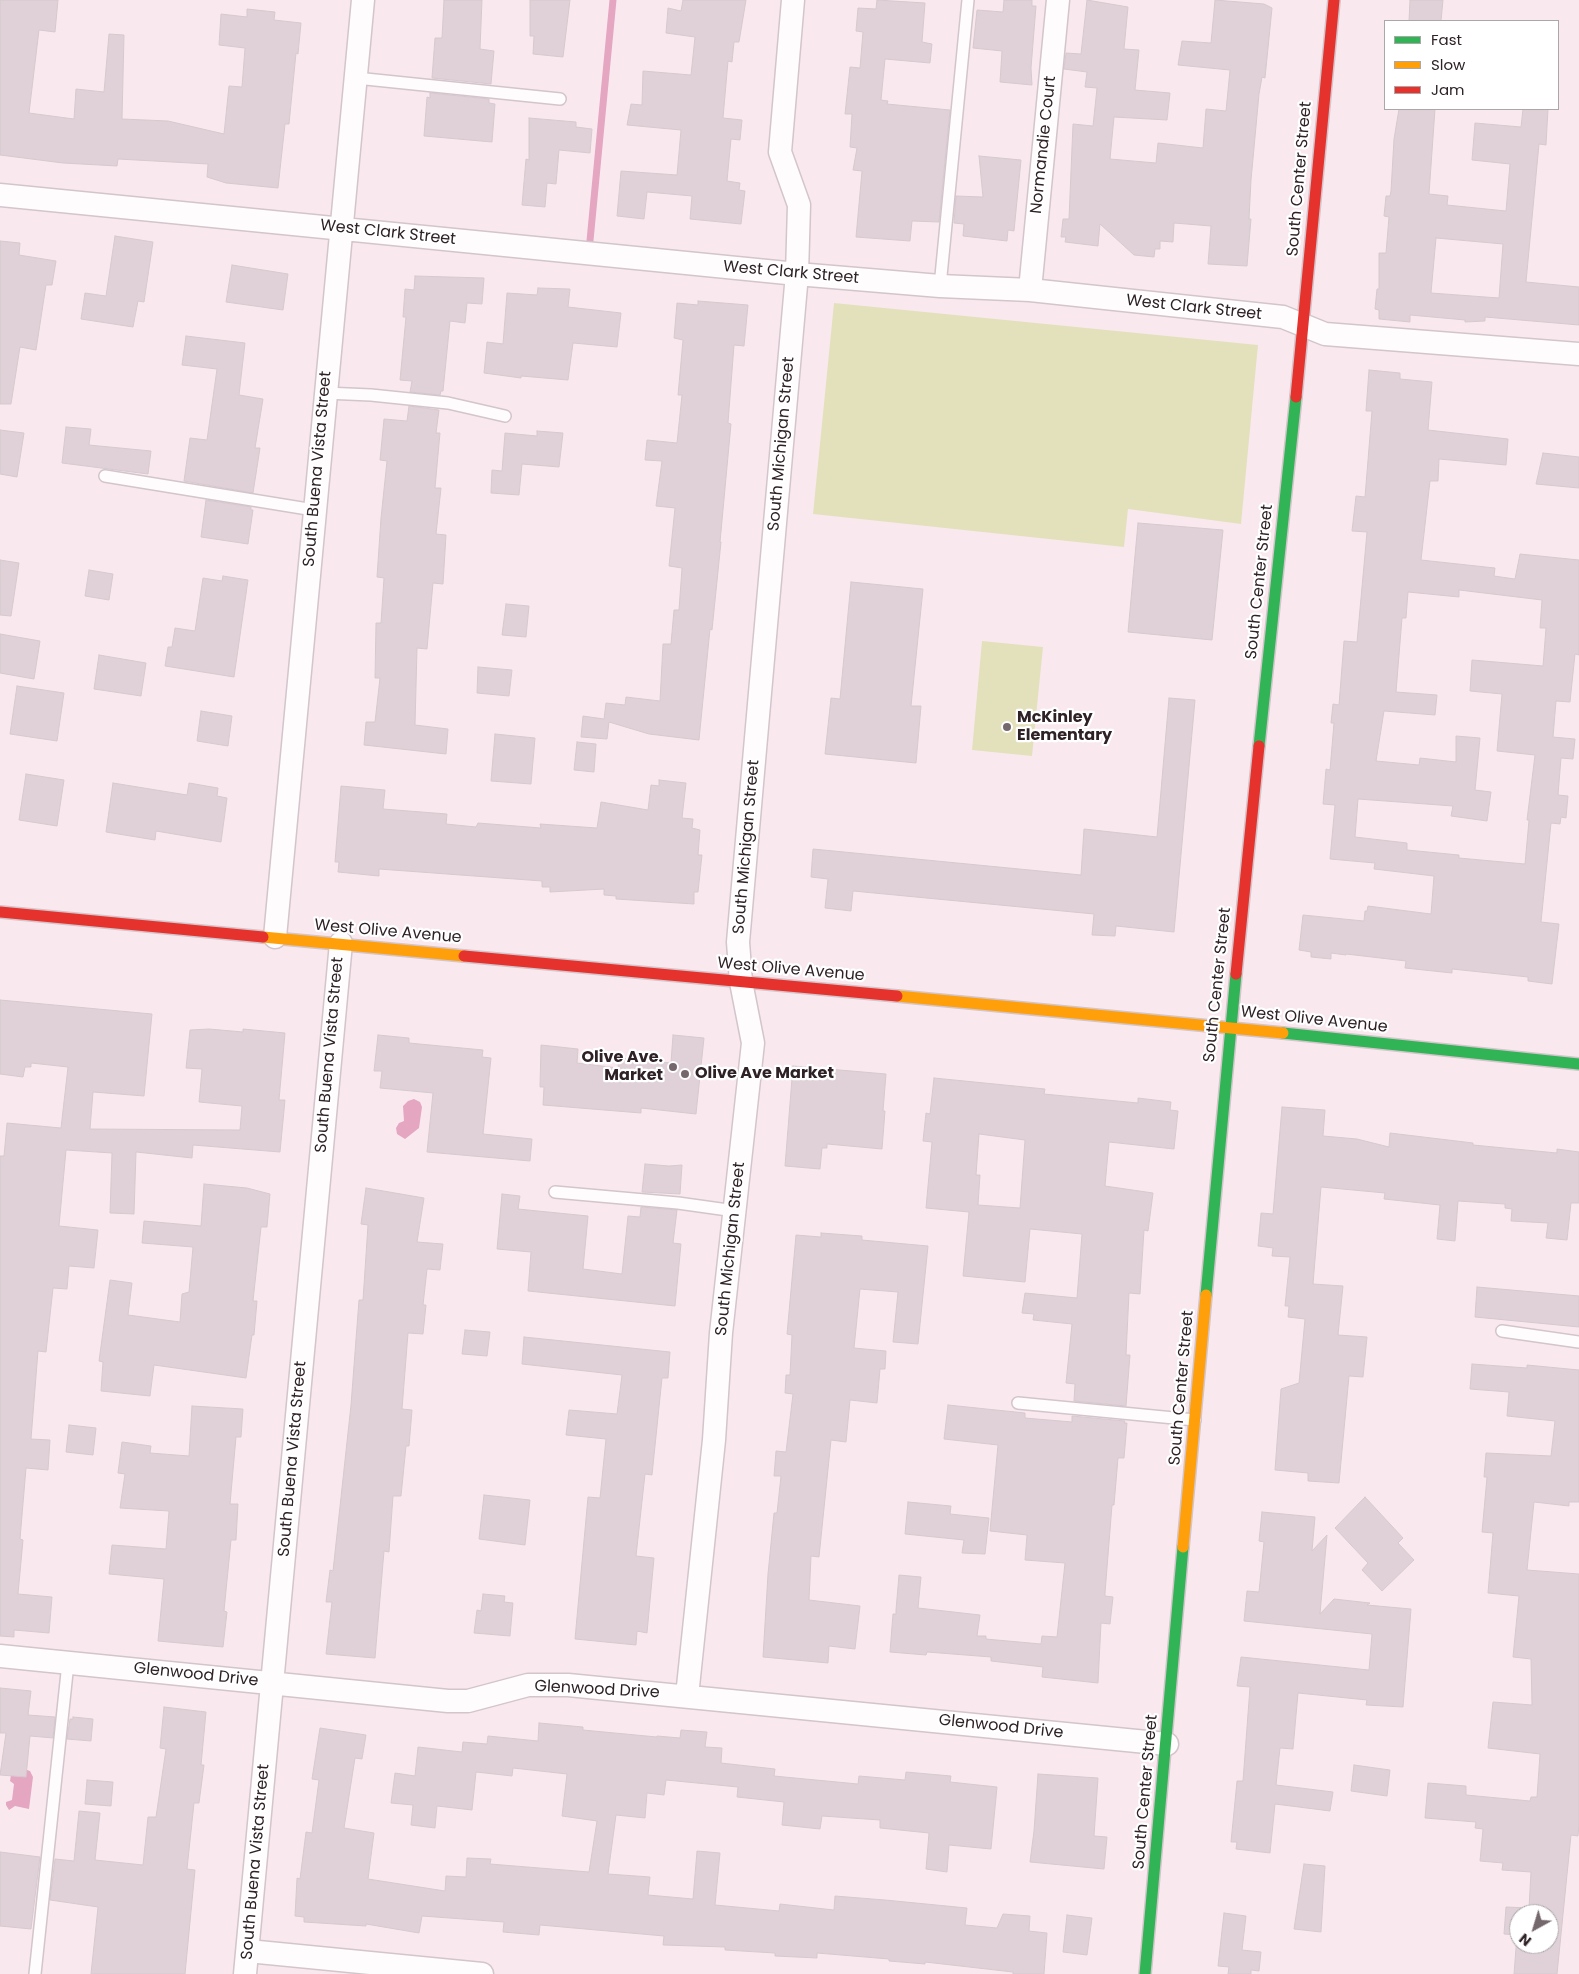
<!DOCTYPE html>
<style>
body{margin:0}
#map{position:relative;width:1579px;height:1974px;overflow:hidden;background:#f9e9ef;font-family:Poppins,sans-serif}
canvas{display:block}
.legend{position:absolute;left:1384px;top:20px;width:175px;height:90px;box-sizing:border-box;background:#fff;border:1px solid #aba7a9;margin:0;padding:6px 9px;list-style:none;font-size:15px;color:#2e2227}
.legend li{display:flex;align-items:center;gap:10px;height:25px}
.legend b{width:25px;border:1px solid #aba7a9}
.north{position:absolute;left:1509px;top:1904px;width:50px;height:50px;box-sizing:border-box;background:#fff;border:1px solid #aba7a9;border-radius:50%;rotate:219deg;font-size:14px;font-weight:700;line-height:20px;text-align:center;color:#2e2227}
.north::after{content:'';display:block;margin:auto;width:18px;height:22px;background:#75686d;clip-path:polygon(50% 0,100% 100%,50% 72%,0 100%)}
</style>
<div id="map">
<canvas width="1579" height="1974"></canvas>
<ul class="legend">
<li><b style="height:6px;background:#30b455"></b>Fast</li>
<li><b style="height:6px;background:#ff9f0a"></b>Slow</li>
<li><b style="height:6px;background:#e5322d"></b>Jam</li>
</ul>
<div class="north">N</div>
</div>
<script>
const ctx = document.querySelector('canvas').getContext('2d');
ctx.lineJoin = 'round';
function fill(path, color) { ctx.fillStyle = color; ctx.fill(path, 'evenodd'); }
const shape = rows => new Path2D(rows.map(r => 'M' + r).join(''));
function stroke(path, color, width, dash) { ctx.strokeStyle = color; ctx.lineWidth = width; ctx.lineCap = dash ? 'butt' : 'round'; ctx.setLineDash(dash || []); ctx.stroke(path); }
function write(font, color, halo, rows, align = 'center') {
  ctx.font = font + ' Poppins,sans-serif'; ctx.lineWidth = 4.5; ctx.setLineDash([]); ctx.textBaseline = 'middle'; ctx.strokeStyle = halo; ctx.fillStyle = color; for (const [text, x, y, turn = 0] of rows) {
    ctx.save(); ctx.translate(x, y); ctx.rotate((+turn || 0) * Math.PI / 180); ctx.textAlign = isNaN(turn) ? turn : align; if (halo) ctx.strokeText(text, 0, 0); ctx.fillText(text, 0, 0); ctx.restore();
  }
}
fill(shape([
 [834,303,1258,345,1241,524,1128,509,1124,547,813,514],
 [982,641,1043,647,1032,756,972,750]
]), '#e3e1bc');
fill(shape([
 [414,1099,420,1102,422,1107,419,1128,405,1139,397,1134,396,1128,399,1123,404,1121,403,1106,408,1101],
 [24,1769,30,1771,33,1777,29,1809,15,1806,9,1810,6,1805,6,1802,12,1800,14,1784,10,1781,11,1775]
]), '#e4a6c1');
stroke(shape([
 [589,251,613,0]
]), '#e4a6c1', 7);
const building = shape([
 [0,0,58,0,55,32,39,30,29,113,74,119,76,89,104,92,109,34,124,35,122,119,168,121,224,134,229,86,242,87,245,48,219,45,221,14,247,17,247,9,275,12,274,20,301,23,298,54,296,53,289,124,285,124,278,188,226,183,207,177,208,164,118,159,117,166,63,163,0,155,0,0],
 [444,0,482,0,480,49,494,51,491,84,432,78,435,38,442,38,444,0],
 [530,0,570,0,563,57,533,54,534,36,530,36,530,0],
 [683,0,746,0,739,42,734,42,732,62,728,61,723,118,742,120,740,140,731,139,727,181,740,183,739,190,745,191,741,224,690,219,692,196,647,192,644,219,617,216,621,171,677,175,681,130,627,125,631,104,642,105,643,71,691,75,695,37,666,33,668,8,681,11,683,0],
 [877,0,925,3,922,42,932,44,930,63,885,59,881,100,888,101,887,104,950,110,939,222,912,221,910,241,856,237,862,171,853,170,857,148,850,147,852,114,845,114,850,67,860,68,863,32,856,31,858,8,876,9,877,0],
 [1004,0,1032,0,1032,6,1036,6,1031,68,1032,85,1000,82,1002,51,973,48,977,10,1003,12,1004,0],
 [1087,0,1128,7,1124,49,1139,50,1135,90,1170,93,1167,120,1114,117,1110,159,1156,163,1158,143,1203,148,1206,109,1226,111,1230,70,1178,65,1182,41,1211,43,1215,0,1264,4,1272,8,1265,78,1262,77,1259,94,1251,180,1249,219,1251,219,1247,266,1208,264,1211,226,1174,223,1173,242,1160,241,1160,249,1155,249,1154,257,1134,255,1100,224,1098,246,1065,242,1066,237,1061,237,1063,219,1069,219,1073,124,1093,126,1097,88,1085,87,1087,72,1064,69,1066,53,1081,54,1087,0],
 [1410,0,1443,0,1441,21,1409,21,1410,0],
 [430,93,489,99,489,103,495,104,492,142,424,136,427,97,430,98,430,93],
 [1399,109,1435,109,1429,194,1448,196,1447,205,1506,211,1510,164,1472,160,1475,123,1521,127,1523,109,1548,109,1546,145,1539,144,1526,282,1579,287,1579,325,1485,317,1485,321,1465,322,1465,320,1410,315,1410,322,1379,319,1379,310,1375,309,1377,289,1379,289,1379,253,1386,253,1389,217,1384,216,1386,196,1390,196,1391,191,1394,139,1399,109],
 [1436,238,1503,244,1499,298,1431,293,1436,238],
 [529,118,576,122,576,127,592,129,590,153,559,150,556,184,547,183,545,207,522,205,526,159,529,160,529,118],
 [979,156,1021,160,1014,231,1008,230,1007,241,963,236,964,224,954,223,956,196,983,197,979,156],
 [115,236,153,242,144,302,138,301,133,327,81,319,85,293,106,296,115,236],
 [0,241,20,243,19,255,56,261,52,285,46,285,36,350,20,347,11,404,0,404,0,241],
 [232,265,288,274,283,310,226,302,232,265],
 [415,276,484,278,482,304,467,303,465,323,450,321,443,391,441,391,440,395,410,392,412,381,400,380,406,317,403,317,405,289,414,290,415,276],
 [538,288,570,289,568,307,621,313,617,347,573,343,568,380,521,376,521,378,484,373,487,342,503,344,507,293,537,295,538,288],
 [698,301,748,305,744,346,734,345,728,423,731,424,720,542,721,542,712,630,710,629,699,740,649,734,609,722,607,739,581,737,583,716,604,719,606,703,625,705,626,697,660,701,663,644,671,644,674,610,679,610,682,568,669,566,675,508,656,506,662,461,645,460,647,440,677,443,682,395,678,395,683,340,674,338,677,303,698,305,698,301],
 [186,336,245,343,239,395,263,399,255,448,260,448,253,493,184,481,190,438,207,440,217,369,182,365,186,336],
 [1369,370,1400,373,1400,379,1432,382,1428,430,1508,439,1506,465,1439,459,1438,481,1430,481,1421,560,1495,568,1494,576,1515,579,1520,554,1579,560,1579,655,1575,654,1570,702,1556,701,1553,737,1575,739,1573,759,1561,758,1558,795,1568,796,1566,818,1561,817,1560,824,1551,823,1541,922,1559,924,1552,984,1528,981,1528,977,1452,969,1452,973,1405,968,1406,961,1346,954,1346,955,1331,953,1331,959,1311,957,1311,952,1299,950,1303,915,1364,921,1365,911,1367,911,1368,906,1431,914,1434,876,1374,869,1375,863,1330,859,1335,805,1323,804,1326,769,1330,770,1334,723,1331,723,1333,704,1339,705,1344,641,1357,642,1367,532,1352,531,1356,496,1365,497,1372,411,1366,411,1369,370],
 [1459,590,1542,600,1540,628,1546,628,1543,666,1472,660,1470,691,1502,694,1497,751,1535,755,1527,820,1529,820,1525,864,1459,858,1459,855,1407,850,1407,843,1355,837,1358,799,1453,806,1451,816,1487,821,1491,792,1475,790,1480,738,1456,736,1456,762,1420,758,1419,765,1376,761,1384,711,1435,715,1437,695,1396,692,1402,618,1406,618,1408,592,1459,597,1459,590],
 [409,406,439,410,436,433,440,433,435,488,441,488,436,534,446,535,443,584,433,583,427,649,417,648,415,725,448,729,446,754,364,745,366,722,375,722,380,678,375,678,376,623,381,623,384,578,377,577,381,518,387,461,380,460,384,419,407,421,409,406],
 [66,427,91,429,89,445,151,451,148,474,62,463,66,427],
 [0,430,24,433,17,477,0,474,0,430],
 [537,431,563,433,559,467,522,464,519,495,491,493,492,470,502,471,505,433,537,436,537,431],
 [1543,453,1579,457,1579,488,1536,484,1543,453],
 [206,500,251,507,251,510,253,510,248,544,201,537,206,500],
 [1138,523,1223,530,1212,640,1128,632,1138,523],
 [0,560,19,563,11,616,0,615,0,560],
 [89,570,113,574,109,600,85,596,89,570],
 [223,576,248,580,234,677,165,666,168,647,172,647,175,628,195,631,203,578,222,581,223,576],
 [851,582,923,589,911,706,921,706,916,763,825,754,831,698,840,699,851,582],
 [506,604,529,606,526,637,502,635,506,604],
 [0,634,40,641,34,679,0,673,0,634],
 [99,655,146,663,141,696,94,689,99,655],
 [478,667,512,670,509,696,477,693,478,667],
 [17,686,64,693,57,741,10,734,17,686],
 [1169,698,1195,700,1174,932,1116,926,1115,936,1092,935,1094,914,853,891,851,911,825,908,828,879,811,877,813,849,1081,875,1084,829,1157,837,1169,698],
 [201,711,232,716,228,746,197,741,201,711],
 [495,734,535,738,531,784,491,781,495,734],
 [577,742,596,744,594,772,574,770,577,742],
 [26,774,64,780,57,826,19,820,26,774],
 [659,780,686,783,682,818,693,819,692,828,700,830,698,855,702,855,698,892,694,892,694,904,616,899,616,896,604,895,604,889,550,892,550,887,542,887,542,881,379,869,379,876,338,872,339,862,335,862,341,786,385,790,383,809,447,814,446,824,476,827,478,823,541,828,540,824,597,828,601,802,648,810,651,785,659,786,659,780],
 [113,783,187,795,189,783,218,788,217,796,227,798,221,842,156,831,155,840,106,832,113,783],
 [0,1000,152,1014,144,1096,93,1092,90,1129,240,1130,242,1106,199,1102,202,1069,186,1068,190,1030,209,1029,243,1032,243,1029,285,1033,279,1100,285,1100,280,1152,193,1145,192,1158,136,1152,134,1214,110,1213,112,1153,66,1150,59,1226,98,1230,94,1268,69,1266,67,1289,53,1288,46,1352,38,1351,31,1439,50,1440,48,1470,26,1468,20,1539,23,1540,18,1594,52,1597,49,1633,14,1630,14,1637,0,1636,0,1156,4,1156,7,1123,61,1128,68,1067,31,1063,31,1067,25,1067,23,1077,0,1074,0,1000],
 [378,1035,409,1038,409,1043,483,1050,482,1057,491,1058,483,1134,532,1139,530,1161,427,1152,433,1093,380,1088,382,1071,374,1071,378,1035],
 [673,1035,704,1038,696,1114,641,1108,641,1113,543,1105,544,1087,540,1087,541,1045,578,1049,577,1063,618,1068,619,1058,671,1063,673,1035],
 [793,1066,886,1074,883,1111,885,1111,882,1149,827,1144,827,1148,822,1148,820,1169,785,1166,793,1066],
 [934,1078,1045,1089,1044,1094,1138,1103,1138,1098,1171,1102,1170,1110,1178,1111,1174,1149,1109,1142,1105,1186,1153,1193,1148,1231,1144,1230,1140,1294,1129,1293,1126,1355,1130,1355,1126,1406,1074,1401,1075,1384,1066,1383,1072,1324,1033,1320,1034,1314,1022,1313,1025,1293,1077,1298,1082,1234,1030,1229,1025,1282,963,1276,969,1212,926,1208,932,1142,923,1141,926,1113,930,1114,934,1078],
 [979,1134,1025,1140,1020,1208,978,1205,980,1175,976,1175,979,1134],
 [1282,1107,1325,1110,1323,1136,1357,1139,1389,1147,1390,1133,1473,1143,1473,1145,1557,1153,1557,1149,1579,1152,1579,1203,1571,1203,1567,1240,1546,1238,1548,1223,1511,1221,1512,1209,1505,1208,1505,1204,1458,1201,1455,1241,1437,1239,1440,1205,1384,1199,1385,1193,1321,1187,1313,1284,1343,1286,1338,1335,1367,1337,1363,1377,1349,1376,1339,1483,1308,1481,1308,1473,1275,1470,1281,1389,1299,1383,1305,1319,1288,1317,1289,1306,1285,1306,1290,1257,1272,1256,1273,1248,1258,1246,1261,1213,1273,1214,1282,1107],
 [645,1164,669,1166,682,1165,680,1194,642,1192,645,1164],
 [204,1184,247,1188,270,1194,267,1227,261,1227,253,1301,257,1301,254,1335,252,1335,246,1378,154,1365,150,1396,101,1391,103,1362,99,1361,110,1280,132,1283,128,1315,180,1322,182,1294,189,1292,193,1247,142,1243,144,1221,201,1226,204,1184],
 [366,1188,424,1198,417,1242,443,1244,440,1270,427,1269,423,1305,426,1305,423,1334,408,1333,402,1409,412,1410,409,1446,406,1446,401,1496,393,1496,389,1552,384,1551,375,1658,326,1654,332,1602,326,1602,330,1570,333,1571,351,1405,359,1300,363,1300,368,1225,361,1224,366,1188],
 [502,1194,520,1196,518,1209,588,1216,583,1269,622,1274,628,1216,640,1217,641,1207,677,1210,673,1243,681,1244,675,1306,528,1291,531,1252,497,1249,502,1194],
 [821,1233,862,1236,862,1240,928,1246,918,1344,893,1342,898,1292,860,1289,854,1348,886,1351,885,1369,880,1369,877,1403,850,1400,846,1442,831,1440,819,1557,811,1556,809,1600,860,1606,855,1649,829,1646,828,1663,763,1657,768,1574,774,1513,777,1513,781,1476,774,1476,776,1451,786,1452,793,1394,785,1393,786,1375,790,1375,792,1335,787,1334,796,1235,821,1237,821,1233],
 [1477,1287,1579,1296,1579,1327,1475,1317,1477,1287],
 [465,1330,490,1332,487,1356,462,1354,465,1330],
 [524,1337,670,1352,668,1378,662,1378,652,1475,645,1474,636,1556,654,1558,647,1633,637,1631,636,1645,575,1639,588,1497,600,1498,606,1439,566,1435,569,1410,617,1414,622,1375,522,1364,524,1337],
 [1472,1364,1527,1368,1527,1365,1579,1370,1579,1502,1569,1502,1569,1506,1534,1502,1527,1570,1579,1574,1579,1824,1578,1836,1571,1835,1557,1974,1514,1974,1517,1935,1504,1934,1506,1907,1529,1908,1531,1872,1502,1870,1503,1863,1480,1861,1483,1829,1475,1828,1476,1822,1425,1818,1428,1783,1466,1786,1466,1795,1530,1801,1531,1797,1537,1797,1540,1754,1488,1748,1493,1702,1532,1705,1531,1659,1513,1657,1519,1596,1488,1593,1493,1533,1482,1532,1487,1477,1484,1477,1486,1453,1551,1456,1555,1421,1507,1416,1509,1392,1470,1389,1472,1364],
 [1519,1914,1549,1914,1549,1944,1519,1944,1519,1914],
 [948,1405,1025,1413,1025,1418,1072,1422,1072,1416,1125,1421,1124,1423,1127,1423,1124,1458,1118,1458,1114,1505,1112,1505,1105,1593,1105,1596,1113,1597,1110,1624,1101,1623,1098,1683,1042,1677,1043,1667,991,1661,991,1657,927,1652,926,1655,890,1652,893,1614,896,1614,896,1610,899,1575,921,1577,918,1608,980,1615,977,1636,986,1636,986,1639,1041,1644,1042,1636,1057,1637,1065,1563,1025,1560,1027,1535,990,1531,998,1445,944,1439,948,1405],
 [192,1406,243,1409,241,1437,236,1437,230,1504,238,1504,236,1540,231,1540,224,1611,227,1612,223,1647,158,1641,164,1579,109,1574,112,1545,166,1549,169,1511,120,1508,125,1474,118,1473,122,1442,151,1446,150,1453,189,1456,192,1406],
 [69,1425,96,1428,93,1455,66,1452,69,1425],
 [484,1495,530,1500,525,1545,479,1539,484,1495],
 [1365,1497,1403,1538,1398,1543,1414,1560,1382,1591,1362,1570,1368,1563,1335,1528,1365,1497],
 [908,1502,951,1506,950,1514,989,1518,985,1554,962,1553,964,1540,905,1534,908,1502],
 [1262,1512,1315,1517,1312,1551,1327,1535,1320,1614,1334,1599,1370,1603,1367,1605,1411,1609,1403,1707,1366,1705,1367,1700,1298,1693,1293,1749,1280,1748,1276,1785,1333,1792,1330,1811,1275,1804,1270,1853,1236,1849,1237,1842,1231,1842,1237,1781,1243,1781,1250,1687,1237,1686,1241,1657,1369,1670,1372,1634,1244,1621,1247,1591,1259,1592,1264,1542,1259,1541,1262,1512],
 [483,1594,505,1596,504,1602,513,1603,510,1636,474,1633,477,1610,481,1611,483,1594],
 [0,1688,31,1691,28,1715,55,1717,53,1738,30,1736,26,1777,0,1775,6,1733,0,1733,0,1688],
 [164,1707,206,1712,201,1765,204,1765,199,1803,194,1803,187,1869,195,1870,185,1974,91,1974,98,1907,50,1900,55,1859,74,1861,79,1811,100,1813,95,1860,143,1865,148,1817,156,1817,166,1749,160,1748,164,1707],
 [73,1717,93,1719,91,1741,67,1739,70,1719,73,1719,73,1717],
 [539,1723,583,1727,583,1730,657,1737,657,1736,680,1738,681,1730,707,1732,705,1747,722,1748,721,1763,775,1769,774,1776,858,1784,859,1776,905,1780,906,1772,951,1776,950,1782,997,1787,991,1849,949,1845,947,1872,926,1869,929,1833,880,1828,880,1820,822,1816,820,1829,782,1825,784,1802,737,1797,738,1787,666,1780,664,1795,647,1793,645,1818,616,1815,608,1874,650,1877,648,1895,693,1899,697,1851,720,1853,715,1905,779,1911,780,1904,834,1910,835,1896,885,1900,967,1908,965,1925,997,1928,1003,1914,1030,1916,1029,1931,1047,1933,1044,1974,1013,1974,1013,1972,925,1962,925,1964,889,1961,889,1959,817,1953,817,1958,775,1956,775,1953,725,1950,725,1947,663,1945,664,1936,540,1925,539,1935,503,1932,504,1922,422,1916,419,1933,366,1924,366,1926,304,1922,304,1917,295,1916,297,1878,300,1879,306,1832,312,1833,319,1780,312,1779,320,1728,366,1735,362,1759,355,1758,344,1828,374,1833,368,1879,445,1891,446,1876,466,1877,467,1858,491,1859,490,1864,589,1872,597,1821,562,1816,567,1774,513,1768,512,1776,476,1772,472,1810,437,1806,435,1828,411,1825,413,1805,391,1803,395,1773,415,1776,418,1747,462,1752,463,1742,487,1744,488,1736,538,1741,539,1723],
 [1354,1765,1390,1770,1387,1796,1351,1791,1354,1765],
 [1038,1774,1098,1778,1094,1836,1107,1837,1104,1869,1030,1862,1034,1831,1038,1774],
 [87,1780,113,1782,111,1806,85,1804,87,1780],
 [0,1852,40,1857,31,1929,0,1926,0,1852],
 [1304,1864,1325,1866,1321,1932,1294,1929,1304,1864],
 [1224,1913,1246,1916,1242,1950,1261,1952,1259,1971,1251,1970,1251,1974,1228,1974,1229,1967,1218,1966,1224,1913],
 [1067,1915,1092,1918,1087,1955,1063,1952,1067,1915]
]);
fill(building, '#dfd1d7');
stroke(building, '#d6c9ce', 1);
const lane = shape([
 [356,78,560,99],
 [940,286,968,0],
 [325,393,371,395,448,403,505,416],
 [105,476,314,510],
 [555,1192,678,1203,735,1211],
 [1502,1331,1579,1342],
 [1018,1403,1195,1420],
 [35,1974,68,1663]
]);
const street = shape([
 [0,195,797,274,940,286,1030,290,1283,317,1325,334,1579,354],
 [1030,290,1058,0],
 [275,937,363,0],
 [0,1656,448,1701,468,1701,528,1685,568,1685,1167,1744],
 [687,1696,714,1440,721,1333,753,1043,741,982,738,942,797,274,799,205,780,152,793,0],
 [248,1951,482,1974],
 [245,1974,341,943]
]);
const fast = shape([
 [1259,746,1296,397],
 [1283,1033,1579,1064],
 [1206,1295,1236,974],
 [1145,1974,1183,1547]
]);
const slow = shape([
 [263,937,464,956],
 [897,996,1283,1033],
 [1183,1547,1206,1295]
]);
const jam = shape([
 [1296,397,1334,0],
 [0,912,263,937],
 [464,956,897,996],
 [1236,974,1259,746]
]);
stroke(lane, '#d3c5cb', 14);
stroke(street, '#d3c5cb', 25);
stroke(fast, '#d3c5cb', 14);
stroke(slow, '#d3c5cb', 14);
stroke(jam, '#d3c5cb', 14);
stroke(lane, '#fefcfd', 11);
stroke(street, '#fefcfd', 22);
stroke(fast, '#30b455', 11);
stroke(slow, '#ff9f0a', 11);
stroke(jam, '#e5322d', 11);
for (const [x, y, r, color] of [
 [1007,727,5,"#75686d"],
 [673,1067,5,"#75686d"],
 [685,1074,5,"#75686d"]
]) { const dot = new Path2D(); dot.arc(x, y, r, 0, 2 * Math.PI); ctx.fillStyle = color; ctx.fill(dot); stroke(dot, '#fff', 2); }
write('16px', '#2e2227', '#fff', [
 ["Normandie Court",1044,145,-84],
 ["South Center Street",1300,179,-85],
 ["West Clark Street",388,233,6],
 ["West Clark Street",791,273,5],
 ["West Clark Street",1194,308,6],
 ["South Michigan Street",782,444,-85],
 ["South Buena Vista Street",318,469,-85],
 ["South Center Street",1260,582,-84],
 ["South Michigan Street",747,847,-85],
 ["West Olive Avenue",388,932,5],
 ["West Olive Avenue",791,970,5],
 ["South Center Street",1218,985,-84],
 ["West Olive Avenue",1314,1020,6],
 ["South Buena Vista Street",330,1055,-85],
 ["South Michigan Street",731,1249,-84],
 ["South Center Street",1182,1388,-85],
 ["South Buena Vista Street",293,1459,-85],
 ["Glenwood Drive",196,1675,6],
 ["Glenwood Drive",597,1690,3],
 ["Glenwood Drive",1001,1727,6],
 ["South Center Street",1146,1792,-85],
 ["South Buena Vista Street",256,1862,-85]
]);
write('bold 16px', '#2e2227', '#fff', [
 ["McKinley",1017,718],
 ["Elementary",1017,736],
 ["Olive Ave.",663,1058,"right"],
 ["Market",663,1076,"right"],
 ["Olive Ave Market",695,1074]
], 'left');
</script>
